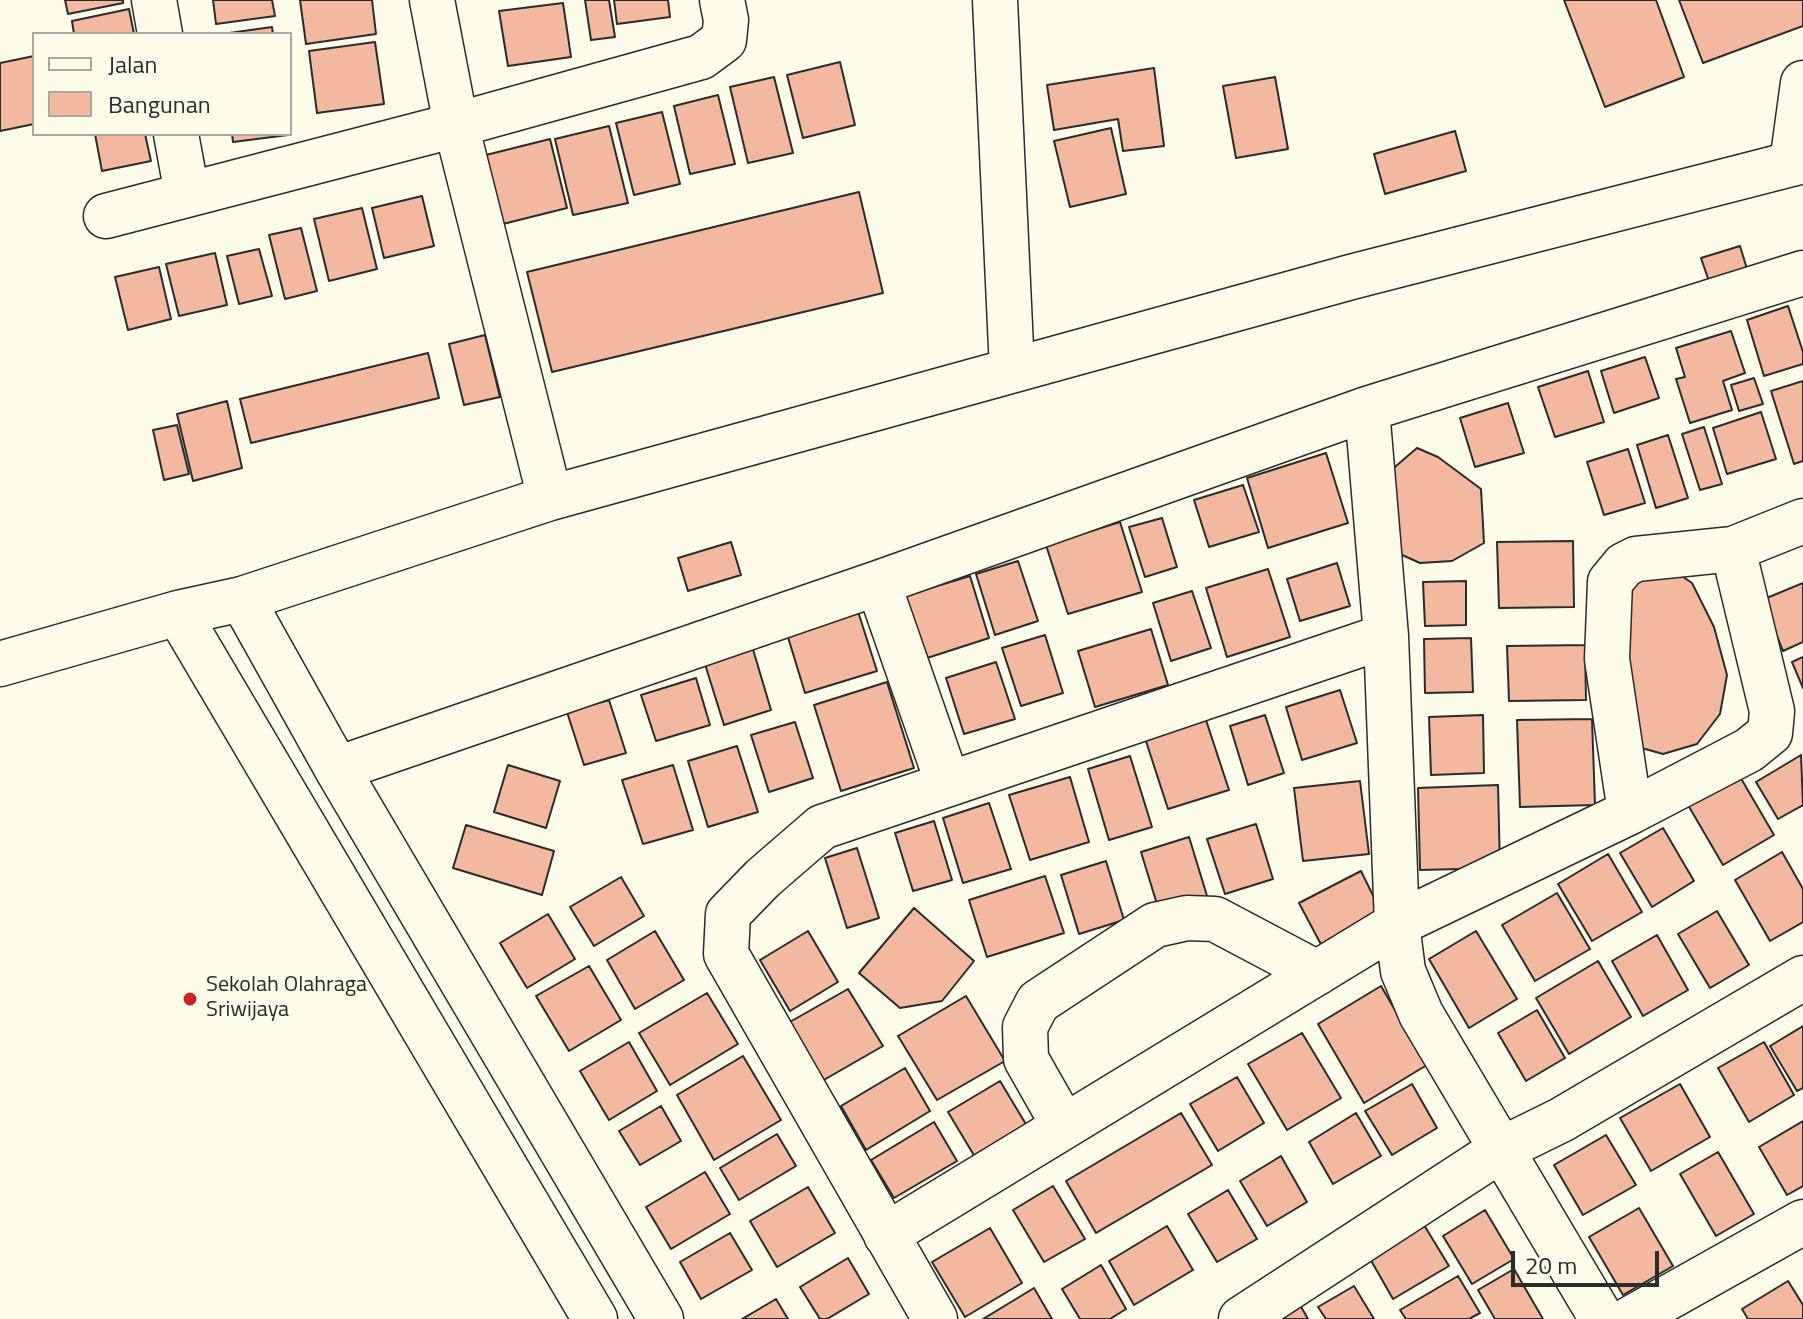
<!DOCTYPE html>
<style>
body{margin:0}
#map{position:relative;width:1803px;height:1319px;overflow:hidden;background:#fdfbea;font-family:"Titillium Web",sans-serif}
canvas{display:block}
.legend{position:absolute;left:32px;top:32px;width:260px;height:104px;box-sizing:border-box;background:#fdfbea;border:2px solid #a9a89e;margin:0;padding:10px 14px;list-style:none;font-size:24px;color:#2b2b2b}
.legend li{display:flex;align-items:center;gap:16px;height:40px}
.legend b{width:40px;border:2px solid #a9a89e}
.scale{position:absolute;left:1511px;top:1251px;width:148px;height:36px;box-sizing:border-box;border:4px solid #2b2b2b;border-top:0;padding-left:10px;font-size:24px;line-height:28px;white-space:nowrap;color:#2b2b2b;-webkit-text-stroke:6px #fdfbea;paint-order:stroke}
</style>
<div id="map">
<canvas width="1803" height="1319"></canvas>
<ul class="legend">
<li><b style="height:10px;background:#fdfbea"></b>Jalan</li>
<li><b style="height:22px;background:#f2b8a0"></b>Bangunan</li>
</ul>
<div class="scale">20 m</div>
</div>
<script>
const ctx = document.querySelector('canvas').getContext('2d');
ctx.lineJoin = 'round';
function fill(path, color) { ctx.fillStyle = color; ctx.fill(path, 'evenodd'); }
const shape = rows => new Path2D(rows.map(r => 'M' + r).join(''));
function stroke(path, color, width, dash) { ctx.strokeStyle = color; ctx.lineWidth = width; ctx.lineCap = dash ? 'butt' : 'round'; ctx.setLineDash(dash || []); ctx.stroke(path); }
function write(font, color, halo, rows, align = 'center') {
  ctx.font = font + ' "Titillium Web",sans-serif'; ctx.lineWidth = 6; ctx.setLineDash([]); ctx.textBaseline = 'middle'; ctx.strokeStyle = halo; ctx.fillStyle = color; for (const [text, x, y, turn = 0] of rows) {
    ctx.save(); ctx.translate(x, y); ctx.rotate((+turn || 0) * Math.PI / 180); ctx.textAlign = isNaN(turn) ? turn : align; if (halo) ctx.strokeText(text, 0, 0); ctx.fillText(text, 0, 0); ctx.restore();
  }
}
const building = shape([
 [65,0,123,0,123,3,68,14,65,0],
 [213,0,272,0,275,16,216,24,213,0],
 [300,0,372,0,376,34,306,44,300,0],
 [585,0,609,0,615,37,591,40,585,0],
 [614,0,668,0,670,17,617,24,614,0],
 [1564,0,1656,0,1684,77,1605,107,1564,0],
 [1679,0,1803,0,1803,26,1703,63,1679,0],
 [563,3,571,57,508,66,499,11,563,3],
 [129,9,134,34,74,34,72,21,129,9],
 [272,27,273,34,222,34,272,27],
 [375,42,384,104,317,113,309,51,375,42],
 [34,56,34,124,0,131,0,63,34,56],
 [840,62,855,125,803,138,787,75,840,62],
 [1154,68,1164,146,1123,151,1118,119,1054,130,1047,85,1154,68],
 [774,77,793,153,748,163,730,87,774,77],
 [1275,77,1288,149,1236,158,1223,86,1275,77],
 [718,95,735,164,690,174,674,106,718,95],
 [662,112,680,184,634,195,616,123,662,112],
 [609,126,628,203,573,215,555,139,609,126],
 [1111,128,1126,194,1070,207,1054,141,1111,128],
 [1455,131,1466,171,1385,194,1374,154,1455,131],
 [95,134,145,134,151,161,102,171,95,134],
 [232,134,287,134,288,135,233,142,232,134],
 [550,139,567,208,503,224,486,155,550,139],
 [859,192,883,293,552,372,527,272,859,192],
 [422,196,434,246,384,258,372,208,422,196],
 [362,208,377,269,329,281,314,219,362,208],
 [301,228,317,291,285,299,269,235,301,228],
 [1740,246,1751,282,1713,293,1701,258,1740,246],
 [259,249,272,296,239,304,227,256,259,249],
 [215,253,227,305,179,316,166,264,215,253],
 [159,267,171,319,128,330,115,277,159,267],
 [1788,306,1803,352,1803,364,1764,376,1747,320,1788,306],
 [1731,331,1745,373,1723,381,1732,410,1690,423,1676,379,1685,377,1676,348,1731,331],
 [485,335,500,397,464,405,449,344,485,335],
 [428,353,439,398,251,443,240,399,428,353],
 [1645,357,1659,398,1614,413,1601,371,1645,357],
 [1588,371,1604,422,1555,437,1538,387,1588,371],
 [1754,378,1763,404,1739,411,1731,385,1754,378],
 [1803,381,1803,461,1794,464,1771,391,1803,381],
 [227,401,242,468,193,481,177,414,227,401],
 [1508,403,1524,453,1475,467,1460,418,1508,403],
 [1761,412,1776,459,1727,474,1713,428,1761,412],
 [177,425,189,474,164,480,153,430,177,425],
 [1704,427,1722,484,1700,490,1682,434,1704,427],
 [1668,435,1688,498,1656,508,1637,445,1668,435],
 [1417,448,1438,457,1481,489,1484,543,1452,561,1420,563,1391,550,1389,472,1417,448],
 [1628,449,1645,503,1604,515,1587,462,1628,449],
 [1326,453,1348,523,1268,548,1247,478,1326,453],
 [1243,485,1259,532,1209,547,1194,500,1243,485],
 [1162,518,1177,567,1145,577,1129,527,1162,518],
 [1120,522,1142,592,1068,614,1046,545,1120,522],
 [1573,541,1574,607,1499,608,1497,542,1573,541],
 [731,542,741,575,688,591,678,558,731,542],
 [1018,561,1038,621,995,635,976,574,1018,561],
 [1337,563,1350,606,1300,621,1287,579,1337,563],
 [1667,566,1692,583,1714,627,1727,675,1720,714,1697,744,1663,754,1631,745,1627,584,1667,566],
 [1268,569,1290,637,1227,657,1206,588,1268,569],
 [970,576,989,638,921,660,901,597,970,576],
 [1466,581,1466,625,1425,626,1423,582,1466,581],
 [1803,583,1803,642,1783,651,1762,600,1803,583],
 [1192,591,1211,648,1171,661,1153,603,1192,591],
 [855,602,877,671,805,693,784,624,855,602],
 [1151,629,1168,685,1095,707,1078,651,1151,629],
 [1045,635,1063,693,1021,706,1002,648,1045,635],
 [1471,638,1473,692,1425,693,1424,639,1471,638],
 [1585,645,1586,700,1509,701,1507,646,1585,645],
 [752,646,771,710,724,725,704,661,752,646],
 [1803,657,1803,688,1792,662,1803,657],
 [996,662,1015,719,964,734,946,678,996,662],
 [696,678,710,725,656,741,641,695,696,678],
 [887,682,914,768,841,791,814,705,887,682],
 [1340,690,1357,743,1302,760,1286,707,1340,690],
 [609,700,626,753,584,765,567,712,609,700],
 [1265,715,1284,773,1248,785,1230,726,1265,715],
 [1483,715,1484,773,1431,775,1429,717,1483,715],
 [1205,717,1229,790,1168,809,1144,735,1205,717],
 [1592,719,1595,805,1520,807,1517,720,1592,719],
 [795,722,813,778,769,792,751,735,795,722],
 [737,746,758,812,708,827,688,761,737,746],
 [1801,755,1803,805,1778,819,1756,782,1801,755],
 [1130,756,1152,827,1109,840,1088,769,1130,756],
 [508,765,560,781,546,828,494,812,508,765],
 [673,765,693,830,643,844,622,780,673,765],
 [1739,775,1774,835,1723,865,1688,805,1739,775],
 [1070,777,1089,842,1030,860,1009,795,1070,777],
 [1360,781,1369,854,1303,861,1294,788,1360,781],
 [1498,785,1500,868,1420,870,1418,788,1498,785],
 [989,803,1011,869,963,883,943,818,989,803],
 [934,821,952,880,913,891,895,833,934,821],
 [1256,824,1273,879,1225,894,1207,839,1256,824],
 [466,825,554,851,542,895,453,868,466,825],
 [1663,828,1694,881,1652,907,1620,853,1663,828],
 [1189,837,1208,899,1160,914,1141,852,1189,837],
 [857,848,879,918,847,928,825,858,857,848],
 [1782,852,1803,889,1803,922,1770,941,1735,880,1782,852],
 [1608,854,1642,912,1592,941,1558,884,1608,854],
 [1106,861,1124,920,1079,934,1061,875,1106,861],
 [1361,871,1384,918,1324,950,1299,903,1361,871],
 [1045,876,1064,933,987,957,969,900,1045,876],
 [621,877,644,916,594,946,570,907,621,877],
 [1557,893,1590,949,1535,981,1502,925,1557,893],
 [914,908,974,961,942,1001,900,1008,859,973,914,908],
 [1717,911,1749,965,1710,988,1678,934,1717,911],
 [548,914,575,959,527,988,500,943,548,914],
 [655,931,684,980,635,1009,607,960,655,931],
 [808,931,838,982,790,1011,760,960,808,931],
 [1476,931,1517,999,1469,1028,1429,959,1476,931],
 [1657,935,1688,990,1643,1016,1612,961,1657,935],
 [1598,961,1631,1017,1569,1054,1536,998,1598,961],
 [589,966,621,1020,569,1051,536,996,589,966],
 [1381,986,1427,1065,1364,1103,1318,1024,1381,986],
 [848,989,883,1046,822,1081,788,1023,848,989],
 [707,993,738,1044,670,1085,639,1033,707,993],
 [966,996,1005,1061,937,1100,898,1036,966,996],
 [1537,1010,1565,1058,1526,1081,1498,1033,1537,1010],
 [1803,1026,1803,1088,1797,1091,1770,1046,1803,1026],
 [1302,1033,1341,1098,1287,1130,1248,1064,1302,1033],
 [629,1042,657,1091,609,1120,580,1071,629,1042],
 [1764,1042,1794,1095,1749,1122,1718,1068,1764,1042],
 [743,1056,781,1120,714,1160,677,1095,743,1056],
 [905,1068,930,1111,866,1150,841,1106,905,1068],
 [1237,1077,1264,1123,1218,1151,1190,1104,1237,1077],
 [1000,1081,1027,1126,975,1157,948,1112,1000,1081],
 [1412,1084,1437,1128,1392,1155,1365,1111,1412,1084],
 [1680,1084,1710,1137,1651,1171,1620,1118,1680,1084],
 [661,1106,681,1141,640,1165,619,1131,661,1106],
 [1181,1113,1212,1165,1096,1233,1066,1181,1181,1113],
 [1356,1113,1381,1156,1333,1184,1309,1142,1356,1113],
 [1803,1121,1803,1186,1787,1195,1759,1147,1803,1121],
 [934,1122,957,1161,894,1198,871,1160,934,1122],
 [777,1134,796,1166,739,1200,720,1168,777,1134],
 [1606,1135,1636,1185,1583,1215,1554,1165,1606,1135],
 [1718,1152,1754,1214,1716,1236,1680,1174,1718,1152],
 [1281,1156,1307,1202,1267,1226,1240,1181,1281,1156],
 [705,1172,730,1214,671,1249,646,1207,705,1172],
 [1053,1186,1085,1239,1044,1262,1013,1210,1053,1186],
 [808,1187,835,1233,777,1267,750,1221,808,1187],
 [1228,1190,1257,1239,1217,1262,1188,1214,1228,1190],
 [1639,1208,1673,1266,1623,1295,1589,1237,1639,1208],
 [1485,1210,1514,1259,1472,1284,1443,1236,1485,1210],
 [1424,1225,1449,1266,1393,1299,1369,1257,1424,1225],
 [1167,1226,1193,1270,1134,1305,1109,1261,1167,1226],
 [990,1228,1022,1283,965,1317,932,1262,990,1228],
 [730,1233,752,1270,701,1299,680,1262,730,1233],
 [848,1258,869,1294,827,1319,820,1319,800,1287,848,1258],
 [1101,1265,1126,1309,1110,1319,1080,1319,1062,1289,1101,1265],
 [1514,1269,1543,1319,1495,1319,1478,1290,1514,1269],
 [1458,1276,1480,1313,1469,1319,1406,1319,1400,1310,1458,1276],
 [1788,1281,1803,1305,1803,1319,1748,1319,1742,1309,1788,1281],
 [1354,1286,1374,1319,1326,1319,1318,1307,1354,1286],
 [1034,1288,1052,1319,983,1319,1034,1288],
 [1296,1298,1308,1319,1260,1319,1296,1298],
 [776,1299,788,1319,742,1319,776,1299]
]);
fill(building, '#f2b8a0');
stroke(building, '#2b2b2b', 2);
const minor = shape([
 [154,0,160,34],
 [432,0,456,125,550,498],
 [995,0,1012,370],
 [176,134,187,194],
 [1792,164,1803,83],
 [106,216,456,125,701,57,724,40,726,20,722,0],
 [878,583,948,784],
 [242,599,337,769,661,1319],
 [178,613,595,1319],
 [0,664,178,613,242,599,550,498,1351,277,1803,161],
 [337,769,878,583,1367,409],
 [1630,812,1607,659,1610,582,1624,565,1636,559,1733,549,1803,521],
 [1064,1126,1026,1059,1025,1027,1038,1002,1155,925,1187,918,1215,919,1317,973],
 [886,1235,1397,924,1630,812,1749,750,1770,733,1772,711,1733,549],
 [935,1319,726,954,728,914,763,878,822,827,1386,636],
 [1241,1319,1502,1149,1561,1120,1803,978],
 [1602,1319,1421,1014,1403,971,1397,924,1386,636,1367,409,1803,273],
 [1630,1319,1803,1222]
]);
stroke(minor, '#2b2b2b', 47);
stroke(minor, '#fdfbea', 44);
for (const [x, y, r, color] of [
 [190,999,8,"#c62828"]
]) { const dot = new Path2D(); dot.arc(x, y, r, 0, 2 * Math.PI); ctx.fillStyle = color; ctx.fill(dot); stroke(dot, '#fdfbea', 3); }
write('22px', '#2b2b2b', '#fdfbea', [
 ["Sekolah Olahraga",206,986],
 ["Sriwijaya",206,1011]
], 'left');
</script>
